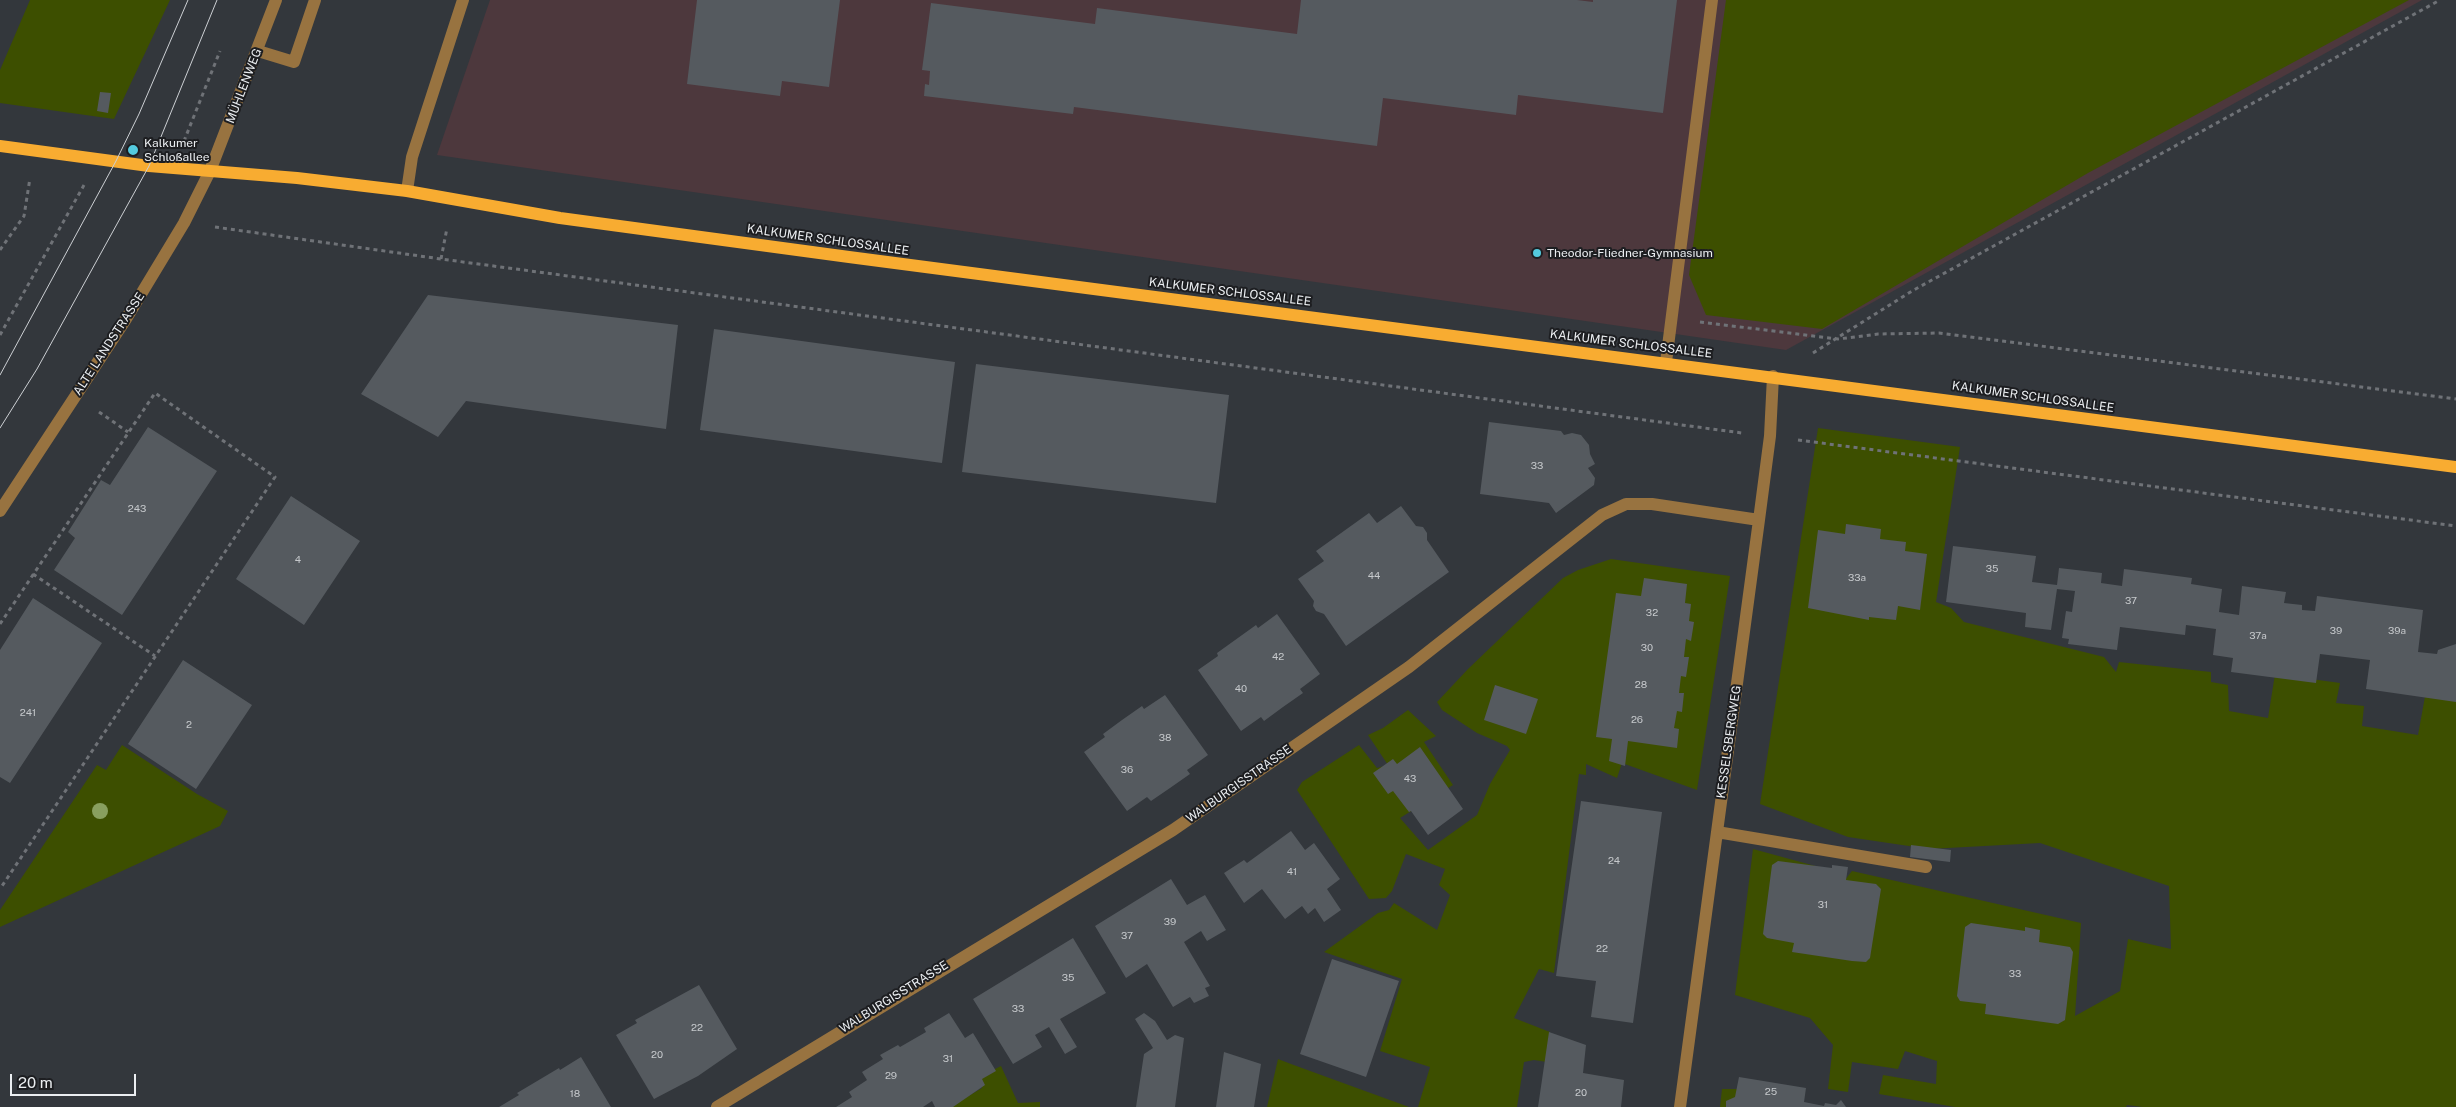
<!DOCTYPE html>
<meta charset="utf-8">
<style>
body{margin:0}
#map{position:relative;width:2456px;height:1107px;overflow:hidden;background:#33373c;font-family:"Public Sans",sans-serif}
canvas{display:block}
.scale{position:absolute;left:10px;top:1074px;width:126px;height:22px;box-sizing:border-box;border:2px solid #ebeef1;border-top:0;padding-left:6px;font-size:15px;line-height:18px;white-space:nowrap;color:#ebeef1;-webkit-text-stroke:4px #1d1e21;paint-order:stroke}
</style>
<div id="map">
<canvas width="2456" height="1107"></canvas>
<div class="scale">20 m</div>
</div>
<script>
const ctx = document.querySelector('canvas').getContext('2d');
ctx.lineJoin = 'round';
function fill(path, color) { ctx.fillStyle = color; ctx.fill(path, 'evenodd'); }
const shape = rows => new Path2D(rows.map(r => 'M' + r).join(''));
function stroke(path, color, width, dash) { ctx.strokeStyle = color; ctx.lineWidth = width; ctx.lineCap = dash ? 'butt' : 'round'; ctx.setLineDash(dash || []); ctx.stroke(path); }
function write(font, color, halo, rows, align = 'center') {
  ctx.font = font + ' "Public Sans",sans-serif'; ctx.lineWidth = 4; ctx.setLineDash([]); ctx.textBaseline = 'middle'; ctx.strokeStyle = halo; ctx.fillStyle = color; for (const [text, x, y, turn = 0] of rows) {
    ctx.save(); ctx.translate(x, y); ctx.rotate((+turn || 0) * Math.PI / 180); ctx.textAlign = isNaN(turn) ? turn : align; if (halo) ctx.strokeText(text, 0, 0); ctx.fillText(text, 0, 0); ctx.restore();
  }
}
fill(shape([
 [490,0,2422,0,1786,350,437,155]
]), '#4d383d');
fill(shape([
 [30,0,170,0,114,119,0,103,0,70],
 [1726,0,2409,0,2088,173,1822,329,1706,315,1689,275],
 [1818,428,1960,447,1936,602,1951,608,1964,622,2104,657,2116,672,2119,662,2211,672,2211,682,2228,685,2229,711,2268,718,2275,674,2340,683,2336,703,2364,706,2362,726,2418,735,2426,691,2456,695,2456,1107,2143,1107,2127,1105,2126,1107,1955,1107,1879,1094,1883,1075,1936,1084,1937,1061,1905,1051,1898,1069,1852,1062,1848,1092,1828,1089,1833,1045,1810,1018,1735,995,1753,849,1830,870,1844,881,1852,871,2081,923,2075,1016,2120,991,2128,939,2171,949,2169,886,2040,843,1929,849,1848,837,1760,804],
 [1611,559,1730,576,1697,790,1622,763,1617,778,1586,764,1586,775,1579,774,1554,973,1539,969,1514,1018,1550,1032,1547,1062,1534,1060,1524,1062,1517,1107,1418,1107,1430,1067,1380,1051,1402,979,1324,952,1378,913,1389,910,1394,903,1437,930,1450,895,1439,885,1445,869,1406,854,1392,891,1386,898,1369,899,1297,790,1302,782,1359,745,1377,768,1388,765,1368,735,1383,728,1408,710,1436,736,1424,742,1453,785,1400,818,1428,850,1477,815,1490,784,1510,750,1507,746,1477,733,1442,710,1437,702,1468,669,1563,578,1578,570],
 [122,745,197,794,228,811,220,826,0,927,0,910,97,765,106,770],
 [1278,1059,1291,1064,1409,1107,1267,1107],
 [1001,1066,1018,1103,1040,1102,1040,1107,950,1107,982,1088,977,1078],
 [1722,1089,1743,1089,1740,1107,1720,1107]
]), '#3d4f00');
fill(shape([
 [697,0,840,0,829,87,782,81,780,96,687,84],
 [1301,0,1577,0,1593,2,1593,0,1677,0,1663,113,1518,95,1516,115,1383,98,1377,146,1074,107,1073,114,924,96,925,84,929,85,930,71,922,70,931,3,1095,24,1097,8,1297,34],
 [100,92,111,93,108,113,97,111],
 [428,295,678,325,666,429,466,401,438,437,361,394],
 [714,329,955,362,942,463,700,430],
 [976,364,1229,395,1216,503,962,472],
 [1489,422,1561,431,1564,435,1572,433,1581,435,1589,445,1590,454,1595,464,1588,468,1595,478,1594,485,1556,513,1549,503,1480,494],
 [148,427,217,471,122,615,54,570,75,538,68,532,101,480,110,485],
 [291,496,360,541,304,625,236,579],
 [1401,506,1416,526,1423,527,1427,533,1427,540,1449,572,1346,646,1324,614,1316,611,1313,606,1314,601,1298,579,1324,561,1316,551,1369,513,1377,523],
 [1846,524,1881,529,1880,539,1906,542,1905,551,1927,554,1920,610,1898,606,1896,620,1869,617,1869,620,1808,608,1818,530,1845,534],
 [1953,546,2036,556,2032,582,2057,585,2059,568,2102,573,2101,583,2122,586,2124,569,2192,578,2191,584,2222,589,2219,612,2239,615,2242,586,2286,592,2284,603,2302,605,2302,610,2315,611,2317,596,2423,610,2418,652,2437,654,2438,650,2456,644,2456,702,2366,689,2370,660,2320,654,2316,683,2231,672,2233,658,2213,655,2216,629,2186,625,2185,635,2120,627,2117,650,2068,644,2069,639,2062,638,2066,611,2072,612,2075,591,2057,589,2051,630,2025,627,2026,613,1946,602],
 [1644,578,1687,584,1685,603,1691,604,1689,621,1694,622,1691,641,1686,639,1684,657,1689,657,1686,677,1681,676,1679,693,1684,693,1682,712,1677,711,1674,728,1679,729,1677,748,1628,741,1625,766,1609,761,1612,739,1596,737,1616,593,1641,596],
 [33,598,102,643,10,783,0,777,0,650],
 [1277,614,1320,674,1300,689,1303,693,1283,707,1264,721,1261,717,1241,731,1198,670,1218,656,1217,653,1256,625,1258,628],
 [183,660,252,705,196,789,128,744],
 [1495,685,1538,699,1526,734,1484,720],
 [1165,695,1208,755,1190,768,1187,770,1190,774,1170,788,1151,801,1147,797,1127,811,1084,752,1105,737,1103,734,1122,720,1142,706,1144,709],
 [1420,747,1463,809,1428,835,1411,811,1409,812,1393,791,1388,794,1373,773,1393,759,1397,764],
 [1581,801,1662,812,1633,1023,1591,1017,1596,981,1556,976],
 [1291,831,1305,850,1314,843,1340,879,1327,889,1341,910,1324,922,1315,908,1308,914,1302,906,1285,919,1262,889,1244,903,1224,873,1244,860,1247,863],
 [1911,845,1951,850,1950,862,1910,857],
 [1778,861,1832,868,1832,865,1848,867,1846,880,1876,884,1881,889,1870,958,1866,962,1852,961,1792,952,1794,943,1767,938,1763,934,1772,865],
 [1171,879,1187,905,1205,895,1226,930,1207,941,1201,931,1184,942,1210,986,1205,988,1209,996,1194,1003,1190,997,1173,1007,1147,964,1126,978,1095,926],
 [1971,923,2025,931,2025,927,2040,930,2039,942,2070,947,2073,952,2065,1020,2058,1024,1985,1014,1986,1004,1960,1001,1957,996,1965,927],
 [1073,938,1106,993,1060,1019,1077,1047,1065,1054,1049,1027,1035,1035,1042,1047,1013,1064,973,999],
 [1332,959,1399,981,1366,1077,1300,1054],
 [699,985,737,1049,698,1076,654,1099,616,1035,637,1023,635,1020],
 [949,1013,965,1038,973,1033,996,1071,982,1079,985,1085,953,1107,935,1107,932,1101,923,1107,836,1107,852,1097,849,1092,867,1080,862,1072,883,1059,880,1055,898,1045,900,1047,926,1032,924,1028],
 [1144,1013,1155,1021,1167,1040,1175,1035,1184,1038,1175,1107,1136,1107,1144,1054,1153,1048,1135,1019],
 [1549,1032,1586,1045,1583,1073,1624,1080,1621,1107,1538,1107],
 [1224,1052,1261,1064,1254,1107,1216,1107],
 [581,1057,611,1107,499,1107,519,1095,517,1093,559,1068,560,1070],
 [1739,1077,1806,1088,1804,1102,1824,1106,1825,1103,1836,1105,1841,1100,1846,1107,1726,1107,1726,1101,1735,1097]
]), '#555a5f');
stroke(shape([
 [184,141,220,51],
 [215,227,441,259,1742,433],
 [0,250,24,216,30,178],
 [441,259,447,228],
 [1700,322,1838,339,1878,334,1939,333,2456,399],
 [0,335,84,185],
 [1813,353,1912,291,2440,0],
 [99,412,128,432],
 [1798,440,2456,526],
 [33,574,155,656],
 [0,624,155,393,275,477,0,889]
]), '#6f7277', 3, [4, 4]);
stroke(shape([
 [258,51,294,62,315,0],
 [407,191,412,157,463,0],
 [1666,362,1712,0],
 [0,511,126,319,184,223,210,171,276,0],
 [1717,832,1926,867],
 [717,1107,1173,830,1409,667,1602,515,1626,504,1652,504,1759,520],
 [1680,1107,1759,520,1770,436,1773,376]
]), '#987340', 12);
stroke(shape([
 [0,146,149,166,297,178,407,191,560,218,849,257,2456,467]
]), '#f8ac31', 12);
stroke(shape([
 [0,375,116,161,139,114,188,0],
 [0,428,37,369,149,166,217,0]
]), '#cdd0d4', 1);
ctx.fillStyle = '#899f5f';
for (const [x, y] of [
 [100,811]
]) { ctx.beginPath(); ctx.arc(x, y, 8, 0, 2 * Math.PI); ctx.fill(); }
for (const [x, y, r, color] of [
 [133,150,6,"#54cade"],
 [1537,253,5,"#54cade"]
]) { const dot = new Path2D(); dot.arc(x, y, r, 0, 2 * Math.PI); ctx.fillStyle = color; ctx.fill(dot); stroke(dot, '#1d1e21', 2); }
write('10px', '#c6c9cc', null, [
 ["33",1537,466],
 ["243",137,509],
 ["4",298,560],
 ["35",1992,569],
 ["44",1374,576],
 ["33a",1857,578],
 ["37",2131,601],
 ["32",1652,613],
 ["39",2336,631],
 ["39a",2397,631],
 ["37a",2258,636],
 ["30",1647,648],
 ["42",1278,657],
 ["28",1641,685],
 ["40",1241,689],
 ["241",28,713],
 ["26",1637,720],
 ["2",189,725],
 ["38",1165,738],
 ["36",1127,770],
 ["43",1410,779],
 ["24",1614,861],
 ["41",1292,872],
 ["31",1823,905],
 ["39",1170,922],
 ["37",1127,936],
 ["22",1602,949],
 ["33",2015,974],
 ["35",1068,978],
 ["33",1018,1009],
 ["22",697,1028],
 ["20",657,1055],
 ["31",948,1059],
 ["29",891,1076],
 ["25",1771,1092],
 ["20",1581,1093],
 ["18",575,1094]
]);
write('12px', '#ebeef1', '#1d1e21', [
 ["MÜHLENWEG",244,86,-69],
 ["KALKUMER SCHLOSSALLEE",828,240,8],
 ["KALKUMER SCHLOSSALLEE",1230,292,7],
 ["ALTE LANDSTRASSE",109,344,-57],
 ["KALKUMER SCHLOSSALLEE",1631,344,7],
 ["KALKUMER SCHLOSSALLEE",2033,397,8],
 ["KESSELSBERGWEG",1729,742,-82],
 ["WALBURGISSTRASSE",1239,784,-35],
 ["WALBURGISSTRASSE",894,997,-32]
]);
write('12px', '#ebeef1', '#1d1e21', [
 ["Kalkumer",144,143],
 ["Schloßallee",144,157],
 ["Theodor-Fliedner-Gymnasium",1547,253]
], 'left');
</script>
